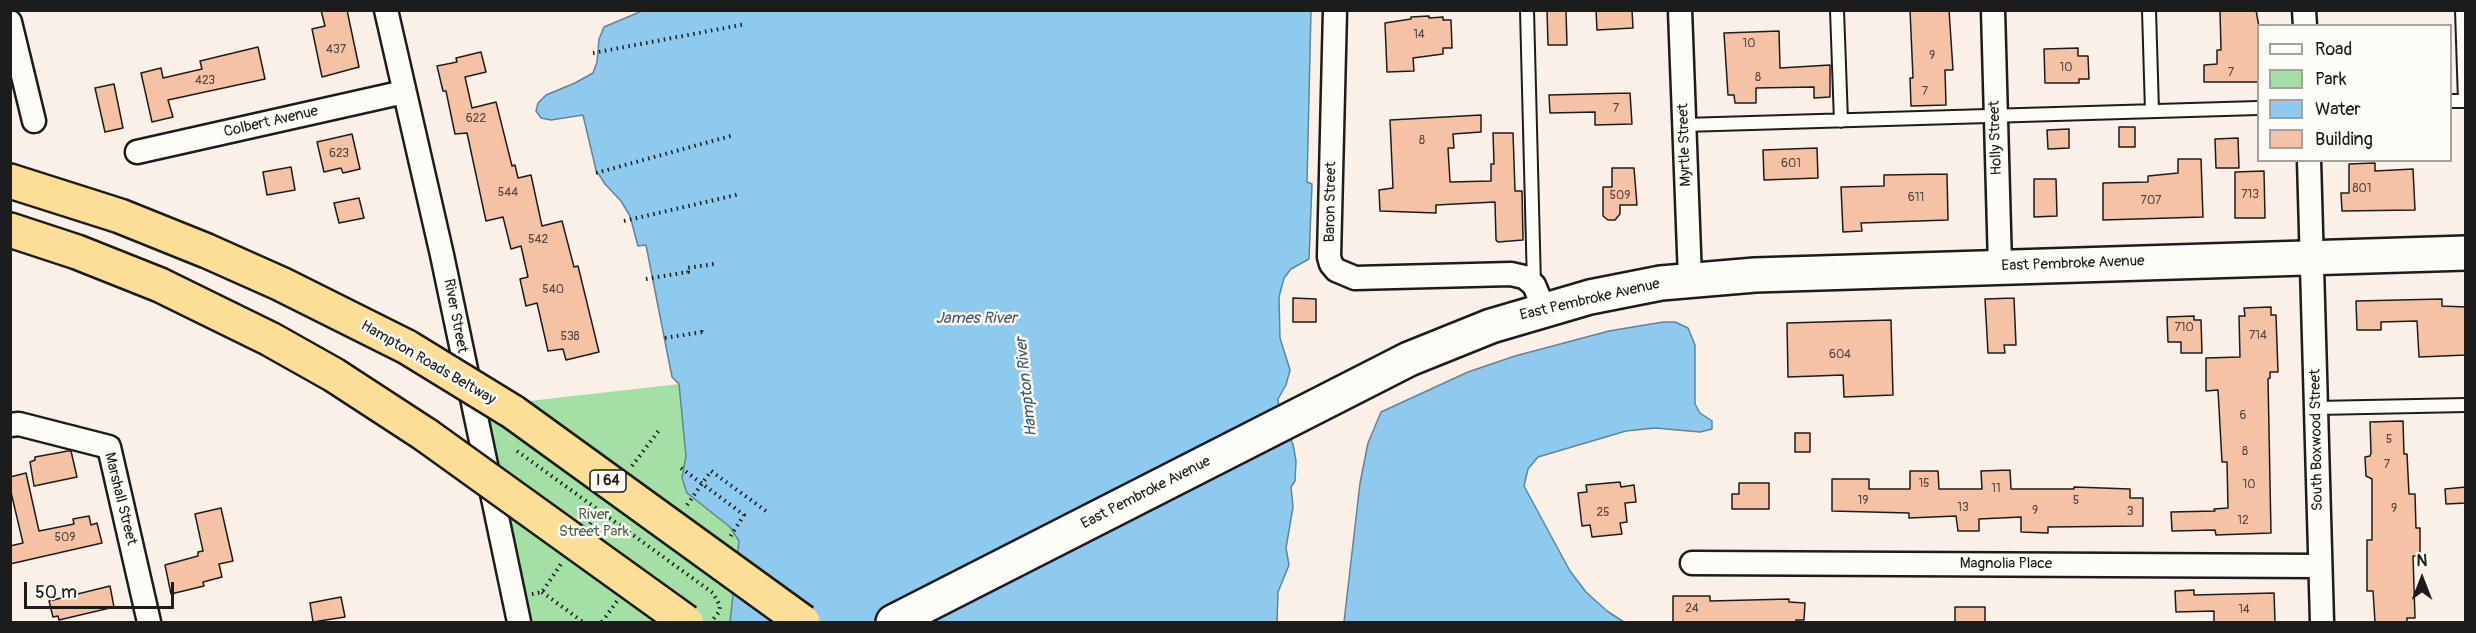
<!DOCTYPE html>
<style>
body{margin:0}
#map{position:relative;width:2476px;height:633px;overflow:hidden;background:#fbf0e7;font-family:Pangolin,sans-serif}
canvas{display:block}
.frame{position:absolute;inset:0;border:12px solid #1c1c1c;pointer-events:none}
.legend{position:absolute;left:2257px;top:24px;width:195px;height:138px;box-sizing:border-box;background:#fdfcf7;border:2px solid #a3a29f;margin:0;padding:8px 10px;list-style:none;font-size:18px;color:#1c1c1c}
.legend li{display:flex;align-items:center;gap:12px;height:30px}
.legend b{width:30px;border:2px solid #a3a29f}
.north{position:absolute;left:2392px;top:549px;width:60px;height:60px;-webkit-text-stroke:4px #fdfcf7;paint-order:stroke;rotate:0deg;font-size:16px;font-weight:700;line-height:24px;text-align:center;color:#1c1c1c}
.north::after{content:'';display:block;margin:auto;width:21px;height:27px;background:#1c1c1c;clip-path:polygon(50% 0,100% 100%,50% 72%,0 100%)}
.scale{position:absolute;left:24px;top:582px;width:150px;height:27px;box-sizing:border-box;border:3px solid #1c1c1c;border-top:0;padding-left:8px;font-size:18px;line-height:21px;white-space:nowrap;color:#1c1c1c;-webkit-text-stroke:4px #fdfcf7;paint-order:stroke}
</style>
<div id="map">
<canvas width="2476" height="633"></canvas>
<div class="frame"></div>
<ul class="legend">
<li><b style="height:8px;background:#fdfcf7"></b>Road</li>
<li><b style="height:16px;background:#a4dfa5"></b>Park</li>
<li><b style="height:16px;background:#8ec9ee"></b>Water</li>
<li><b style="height:16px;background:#f5c2a6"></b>Building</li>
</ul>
<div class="north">N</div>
<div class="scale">50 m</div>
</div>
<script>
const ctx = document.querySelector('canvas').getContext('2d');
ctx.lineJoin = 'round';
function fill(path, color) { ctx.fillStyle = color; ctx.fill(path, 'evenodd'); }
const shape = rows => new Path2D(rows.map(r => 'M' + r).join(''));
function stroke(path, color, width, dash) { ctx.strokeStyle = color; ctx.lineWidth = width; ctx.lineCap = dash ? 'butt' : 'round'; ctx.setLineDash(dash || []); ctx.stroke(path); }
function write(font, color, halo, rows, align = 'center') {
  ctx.font = font + ' Pangolin,sans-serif'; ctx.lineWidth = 5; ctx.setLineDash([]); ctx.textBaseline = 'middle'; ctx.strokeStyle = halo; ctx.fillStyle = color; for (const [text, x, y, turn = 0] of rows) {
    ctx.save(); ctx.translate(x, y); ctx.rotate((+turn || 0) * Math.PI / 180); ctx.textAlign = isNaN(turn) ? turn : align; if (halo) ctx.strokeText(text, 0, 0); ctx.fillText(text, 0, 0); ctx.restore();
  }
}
fill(shape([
 [679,384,686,456,682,478,687,493,730,527,739,541,730,622,517,622,468,408]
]), '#a4dfa5');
const water = shape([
 [642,11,1311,11,1307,182,1312,184,1309,259,1291,269,1284,278,1279,297,1280,338,1290,370,1286,385,1278,399,1280,418,1293,444,1296,461,1295,481,1291,487,1293,507,1286,548,1289,565,1278,592,1277,622,730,622,739,541,730,527,687,493,682,478,686,456,679,384,672,377,646,245,638,246,630,216,621,201,605,184,596,170,583,115,551,120,541,118,536,111,538,103,546,95,575,83,593,73,597,62,599,39,604,27,642,11],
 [1663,322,1675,322,1688,328,1695,345,1695,404,1700,413,1712,421,1712,429,1700,432,1655,428,1626,431,1538,457,1528,469,1524,486,1570,571,1586,592,1607,611,1624,622,1344,622,1360,483,1368,443,1381,412,1468,372,1515,356,1609,331,1663,322]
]);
fill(water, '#8ec9ee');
stroke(water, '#60849a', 1.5);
const building = shape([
 [321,10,347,10,359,67,322,77,312,29,325,26,321,10],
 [1547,10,1566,10,1567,45,1548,45,1547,10],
 [1596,10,1632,10,1633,28,1597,30,1596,10],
 [1910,10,1949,10,1953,70,1945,70,1946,105,1911,106,1910,78,1913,78,1910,10],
 [2220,10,2256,10,2259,27,2259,82,2204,82,2204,65,2217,64,2217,50,2221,50,2220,10],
 [1429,16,1429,18,1443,17,1443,20,1451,20,1452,48,1443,48,1443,54,1413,58,1414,71,1387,72,1385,23,1411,19,1411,17,1429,16],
 [1779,31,1780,68,1830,65,1830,97,1814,98,1814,87,1756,88,1756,103,1735,103,1734,95,1728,95,1724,33,1779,31],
 [258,47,265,79,168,100,173,117,152,122,141,73,161,68,163,78,202,69,200,61,258,47],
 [2078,48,2078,56,2088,56,2089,79,2079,79,2079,83,2045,83,2044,49,2078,48],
 [481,52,486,72,465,77,472,108,496,102,512,166,515,165,518,178,531,175,542,226,562,221,574,267,578,266,599,352,566,360,563,349,548,351,537,303,526,306,520,279,528,277,521,246,511,249,503,217,486,221,467,133,455,134,446,91,443,91,437,66,457,62,456,58,481,52],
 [114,84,123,128,105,132,95,88,114,84],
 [1630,93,1632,124,1595,125,1595,112,1550,113,1549,95,1630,93],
 [1481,115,1481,132,1453,134,1454,148,1448,148,1450,182,1491,181,1491,164,1494,164,1493,133,1513,133,1515,191,1522,191,1523,240,1498,242,1496,240,1495,202,1436,205,1436,213,1380,211,1379,190,1393,188,1390,120,1481,115],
 [2119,127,2135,127,2135,147,2119,147,2119,127],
 [2069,129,2069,148,2048,149,2047,130,2069,129],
 [352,134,360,169,343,173,341,168,324,172,317,142,352,134],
 [2238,138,2239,168,2216,168,2215,139,2238,138],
 [1817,148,1818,178,1764,180,1763,150,1817,148],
 [2178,159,2201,159,2203,217,2103,220,2103,183,2148,182,2148,176,2178,173,2178,159],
 [2375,163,2375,171,2413,169,2415,210,2342,211,2341,193,2349,193,2349,164,2375,163],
 [291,167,295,190,267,195,263,172,291,167],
 [1612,168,1634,168,1637,205,1620,205,1620,214,1615,220,1608,220,1603,216,1603,187,1612,187,1612,168],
 [2264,171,2265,218,2235,218,2235,172,2264,171],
 [1947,174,1948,220,1861,223,1862,231,1843,232,1841,187,1884,186,1884,175,1947,174],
 [2034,179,2056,179,2057,216,2034,217,2034,179],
 [359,198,364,218,339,223,334,203,359,198],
 [1293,298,1316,299,1316,322,1293,322,1293,298],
 [2014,298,2016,345,2004,345,2005,353,1988,353,1985,299,2014,298],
 [2442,299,2442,306,2466,307,2466,355,2419,357,2417,321,2381,322,2381,330,2357,330,2356,301,2442,299],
 [2271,307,2271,315,2276,315,2278,372,2270,372,2270,378,2268,379,2271,533,2216,535,2215,530,2172,531,2171,512,2215,511,2214,509,2228,508,2227,462,2222,462,2218,390,2206,391,2206,358,2240,357,2239,316,2245,316,2244,308,2271,307],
 [2194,316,2194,320,2201,320,2202,353,2181,353,2181,342,2168,342,2167,317,2194,316],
 [1891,320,1893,395,1844,397,1843,375,1788,377,1787,323,1891,320],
 [2403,421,2404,454,2407,454,2409,494,2415,494,2416,528,2420,528,2420,556,2413,556,2415,618,2407,618,2407,622,2375,622,2373,591,2367,591,2367,540,2372,540,2372,479,2366,476,2365,457,2370,456,2371,453,2370,422,2403,421],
 [1795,433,1810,433,1810,452,1795,452,1795,433],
 [68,451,71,451,77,477,34,486,30,462,35,460,35,457,68,451],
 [2010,470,2011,489,2074,489,2074,487,2130,489,2130,498,2143,498,2143,526,2048,527,2048,533,2021,532,2021,517,1979,519,1979,531,1958,531,1956,516,1909,518,1909,513,1832,511,1832,479,1869,479,1869,489,1910,489,1910,471,1938,471,1939,489,1982,489,1981,471,2010,470],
 [26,473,39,531,74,524,73,519,89,516,91,525,97,523,102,543,10,564,10,546,23,543,10,488,10,477,26,473],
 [1620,482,1621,487,1634,485,1636,502,1625,503,1627,522,1620,523,1622,534,1592,537,1590,525,1582,526,1578,493,1587,492,1586,485,1620,482],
 [1739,483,1769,483,1769,509,1732,509,1732,494,1739,494,1739,483],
 [2466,487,2466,503,2446,504,2445,489,2466,487],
 [221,508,233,561,219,564,222,577,203,582,204,586,171,594,165,565,198,556,198,552,203,551,195,514,221,508],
 [110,586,114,607,59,620,58,616,53,617,49,601,110,586],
 [2194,590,2194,595,2274,593,2275,622,2214,622,2214,611,2176,612,2175,591,2194,590],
 [1673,596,1710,596,1710,601,1789,599,1789,602,1805,603,1804,620,1796,620,1796,622,1673,622,1673,596],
 [341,597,345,617,313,622,310,603,341,597],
 [1955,607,1985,607,1985,622,1955,622,1955,607]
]);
fill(building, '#f5c2a6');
stroke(building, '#1c1c1c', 1.5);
const service = shape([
 [1527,10,1534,285],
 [1837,10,1841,121],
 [2149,10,2152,111],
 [2462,10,2465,101],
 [2450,101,2466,101],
 [1684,125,2258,108],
 [2317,408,2466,405]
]);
const minor = shape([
 [386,10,442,255,519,622],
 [1335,10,1329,257,1331,264,1336,270,1355,278,1511,274,1524,277,1534,285,1544,309],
 [1680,10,1690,279],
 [1993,10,2000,266],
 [2304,10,2305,26],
 [10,22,34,121],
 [137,152,404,92],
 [2309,160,2322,622],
 [10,425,19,424,109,447,149,622],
 [1692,563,2320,566]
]);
const secondary = shape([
 [893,622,1409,359,1491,326,1590,297,1661,283,1755,275,2466,253]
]);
const motorway = shape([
 [10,181,120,216,207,251,281,284,407,347],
 [10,230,77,252,160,285,219,314,270,339,334,375,426,435]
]);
stroke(service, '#1c1c1c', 16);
stroke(minor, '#1c1c1c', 27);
stroke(secondary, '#1c1c1c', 38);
stroke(motorway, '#1c1c1c', 38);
stroke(shape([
 [593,53,746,24],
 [596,173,734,135],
 [624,221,740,194],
 [646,279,688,272,687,268,714,264],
 [665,338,702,332,703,336],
 [517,451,713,593,720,606,719,612,711,622],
 [632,466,660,429],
 [681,468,744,515,730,537],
 [687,505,711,471,766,511],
 [590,524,599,510],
 [542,592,583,622],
 [532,594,542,592,561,564],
 [602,622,617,601]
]), '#1c1c1c', 4, [1.5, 4.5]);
stroke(service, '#fdfcf7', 12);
stroke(minor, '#fdfcf7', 22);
stroke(secondary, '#fdfcf7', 33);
stroke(motorway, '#fdde96', 33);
const motorwayBridge = shape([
 [407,347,513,412,803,622],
 [426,435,686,622]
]);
stroke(motorwayBridge, '#1c1c1c', 38, []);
stroke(motorwayBridge, '#fdde96', 33);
write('12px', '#52463e', null, [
 ["14",1419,35],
 ["10",1749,44],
 ["437",336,50],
 ["9",1932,56],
 ["10",2066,68],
 ["7",2231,73],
 ["8",1758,78],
 ["423",205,81],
 ["7",1925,92],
 ["7",1616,109],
 ["622",476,119],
 ["8",1422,141],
 ["623",339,154],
 ["601",1791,164],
 ["801",2362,189],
 ["544",508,193],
 ["713",2250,195],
 ["509",1620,196],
 ["611",1916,198],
 ["707",2151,201],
 ["542",538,240],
 ["540",553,290],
 ["710",2184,328],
 ["714",2258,336],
 ["538",570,337],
 ["604",1840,355],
 ["6",2243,416],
 ["5",2389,440],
 ["8",2245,452],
 ["7",2387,465],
 ["15",1924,484],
 ["10",2249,485],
 ["11",1996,489],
 ["19",1863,501],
 ["5",2076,501],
 ["13",1963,508],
 ["9",2394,509],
 ["9",2035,511],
 ["3",2130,512],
 ["25",1603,513],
 ["12",2243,521],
 ["509",65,538],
 ["24",1692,609],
 ["14",2244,610]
]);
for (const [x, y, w] of [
 [608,481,36]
]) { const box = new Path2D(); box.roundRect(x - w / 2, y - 11, w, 22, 4.5); ctx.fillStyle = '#fdfcf7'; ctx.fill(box); stroke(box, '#1c1c1c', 1.5); }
write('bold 14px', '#1c1c1c', null, [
 ["I 64",608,481]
]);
write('15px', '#1c1c1c', '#fdfcf7', [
 ["Colbert Avenue",271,122,-13],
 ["Holly Street",1996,138,-92],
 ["Myrtle Street",1685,145,-92],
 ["Baron Street",1331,202,-89],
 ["East Pembroke Avenue",2073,264,-2],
 ["East Pembroke Avenue",1590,300,-13],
 ["River Street",455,316,79],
 ["Hampton Roads Beltway",428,363,30],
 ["South Boxwood Street",2317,440,-91],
 ["East Pembroke Avenue",1146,493,-27],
 ["Marshall Street",120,499,76],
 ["Magnolia Place",2006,564]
]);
write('15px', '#4c604c', '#fdfcf7', [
 ["River",594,515],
 ["Street Park",594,532]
]);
write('italic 16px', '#445966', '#fdfcf7', [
 ["James River",976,319],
 ["Hampton River",1027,387,-96]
]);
</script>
